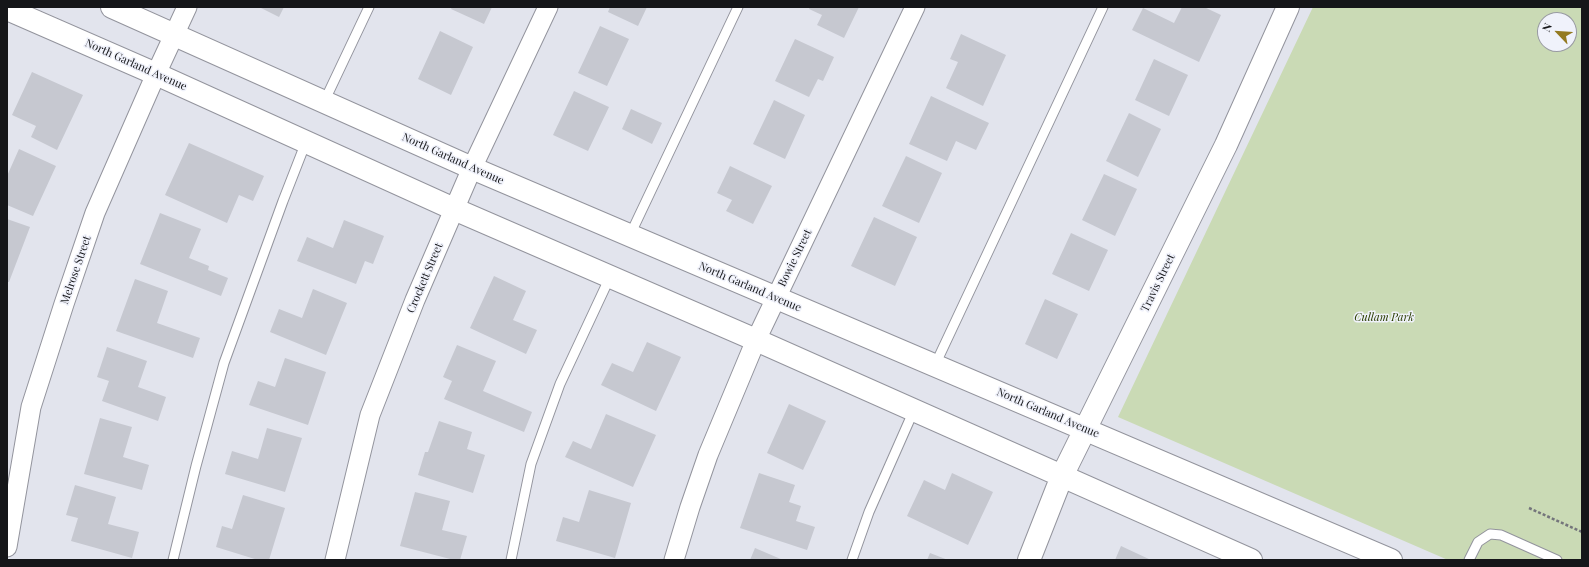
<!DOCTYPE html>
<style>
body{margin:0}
#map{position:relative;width:1589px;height:567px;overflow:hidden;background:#e2e4ed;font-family:"Playfair Display",serif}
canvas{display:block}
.frame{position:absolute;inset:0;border:8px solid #151619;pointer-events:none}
.north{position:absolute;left:1537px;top:12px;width:40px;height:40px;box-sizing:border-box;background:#f0f2fb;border:1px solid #989aa1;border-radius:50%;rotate:295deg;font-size:11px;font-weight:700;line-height:16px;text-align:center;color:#151619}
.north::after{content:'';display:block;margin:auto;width:14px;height:18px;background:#947a21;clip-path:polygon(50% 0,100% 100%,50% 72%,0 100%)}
</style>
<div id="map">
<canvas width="1589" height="567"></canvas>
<div class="frame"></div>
<div class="north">N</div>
</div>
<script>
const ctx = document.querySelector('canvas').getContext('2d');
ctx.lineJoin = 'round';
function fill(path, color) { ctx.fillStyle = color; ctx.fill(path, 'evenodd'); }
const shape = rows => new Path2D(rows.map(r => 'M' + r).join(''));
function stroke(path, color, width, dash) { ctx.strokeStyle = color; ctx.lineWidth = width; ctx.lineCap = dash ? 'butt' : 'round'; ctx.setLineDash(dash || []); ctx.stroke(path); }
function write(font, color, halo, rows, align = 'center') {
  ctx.font = font + ' "Playfair Display",serif'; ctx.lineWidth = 3; ctx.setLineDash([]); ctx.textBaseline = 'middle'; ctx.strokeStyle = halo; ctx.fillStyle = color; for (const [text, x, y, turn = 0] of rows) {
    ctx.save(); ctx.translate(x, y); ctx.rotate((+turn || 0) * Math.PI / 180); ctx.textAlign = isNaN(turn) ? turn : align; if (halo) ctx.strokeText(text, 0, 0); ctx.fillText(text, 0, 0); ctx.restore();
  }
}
fill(shape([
 [1313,7,1582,7,1582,560,1448,560,1118,417],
 [1545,20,1569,20,1569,44,1545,44]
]), '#cadab5');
fill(shape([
 [259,7,284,7,279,17],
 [452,7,492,7,484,24,451,9],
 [610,7,647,7,638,26,608,12],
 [810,7,859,7,844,38,817,25,822,15,809,9],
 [1182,7,1204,7,1221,15,1199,62,1132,30,1143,8,1174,23],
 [600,26,629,39,607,86,578,73],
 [440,31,473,47,451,95,418,79],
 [961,34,1006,55,983,106,946,88,958,62,950,59],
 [795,39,834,57,823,81,818,79,809,97,775,81],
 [1154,59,1188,75,1169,116,1135,100],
 [32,72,83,95,57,150,31,137,36,126,12,115],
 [574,91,609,107,588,151,553,135],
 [931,96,989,123,976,150,956,141,947,161,909,144],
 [774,100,805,115,785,159,753,144],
 [631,109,662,123,652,144,622,129],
 [1129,113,1161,129,1138,177,1106,161],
 [189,143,264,176,253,201,239,195,227,223,165,195],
 [19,149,56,166,33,216,7,205,7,176],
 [906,156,942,173,919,223,882,206],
 [730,166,772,186,753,224,726,211,732,200,717,193],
 [1104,174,1137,189,1115,236,1082,220],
 [160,213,201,229,189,258,209,266,208,270,228,278,221,296,140,264],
 [874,217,917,237,895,286,851,266],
 [7,219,30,227,9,282,7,282],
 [344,220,384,236,373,264,365,261,356,284,297,261,307,237,333,248],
 [1071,233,1108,250,1089,291,1052,274],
 [494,276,526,291,513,320,537,330,526,354,470,328],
 [135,279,168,291,157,323,200,338,193,358,116,331],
 [313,289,347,303,326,355,270,332,279,309,302,318],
 [1045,299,1078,314,1057,359,1025,344],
 [647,342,681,357,656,411,601,385,612,363,633,372],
 [457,345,496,361,483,391,532,412,524,432,444,399,452,381,443,377],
 [107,347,147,361,138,387,166,397,158,421,102,401,109,381,97,377],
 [285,358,326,372,308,425,249,405,258,381,275,387],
 [789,404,826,421,803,470,767,453],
 [606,414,656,435,633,487,565,457,573,441,591,449],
 [100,418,132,427,123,457,149,465,142,490,84,474],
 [439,421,472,432,467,449,485,455,473,493,418,475,425,452,428,452],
 [267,428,302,438,285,492,225,474,232,451,258,459],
 [759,473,795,485,789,502,801,506,796,521,815,527,807,550,740,528],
 [952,473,993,492,968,545,907,516,924,480,945,490],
 [75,485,116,497,108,524,139,532,132,558,71,541,78,518,66,515],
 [589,490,631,503,615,558,556,541,563,517,579,522],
 [415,492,450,501,442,530,467,536,460,560,454,560,400,546],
 [243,495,285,508,269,560,258,560,216,547,222,526,232,529],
 [1121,546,1151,560,1115,560],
 [755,548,783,560,750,560],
 [930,553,948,560,927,560]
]), '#c6c8d0');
const lane = shape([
 [324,102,369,7],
 [630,235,738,7],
 [935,365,1103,7],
 [173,560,196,466,224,363,283,201,306,142],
 [511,560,531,464,560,384,610,277],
 [852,560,869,512,914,410],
 [1469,560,1478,542,1490,534,1501,535,1557,560]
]);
const street = shape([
 [7,547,31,407,64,304,95,213,156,74,187,7],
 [335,560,370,415,415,300,472,168,548,7],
 [674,560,690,507,708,455,756,340,915,7]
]);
const secondary = shape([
 [112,7,472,168,1391,560],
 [7,9,156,74,454,209,756,340,1251,560],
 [1029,560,1062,476,1226,145,1288,7]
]);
stroke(lane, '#93949d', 11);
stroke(street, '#93949d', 21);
stroke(secondary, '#93949d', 24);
stroke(shape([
 [1529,508,1582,532]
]), '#74757b', 2.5, [3, 2]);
stroke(lane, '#fff', 9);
stroke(street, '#fff', 19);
stroke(secondary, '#fff', 22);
write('11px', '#151619', '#f0f2fb', [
 ["North Garland Avenue",136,65,24],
 ["North Garland Avenue",453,159,24],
 ["Bowie Street",795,258,-64],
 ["Melrose Street",76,270,-71],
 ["Crockett Street",425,278,-67],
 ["Travis Street",1158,283,-64],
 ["North Garland Avenue",750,287,23],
 ["North Garland Avenue",1048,413,23]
]);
write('italic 11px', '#293d00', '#f0f2fb', [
 ["Cullam Park",1384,318]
]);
</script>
